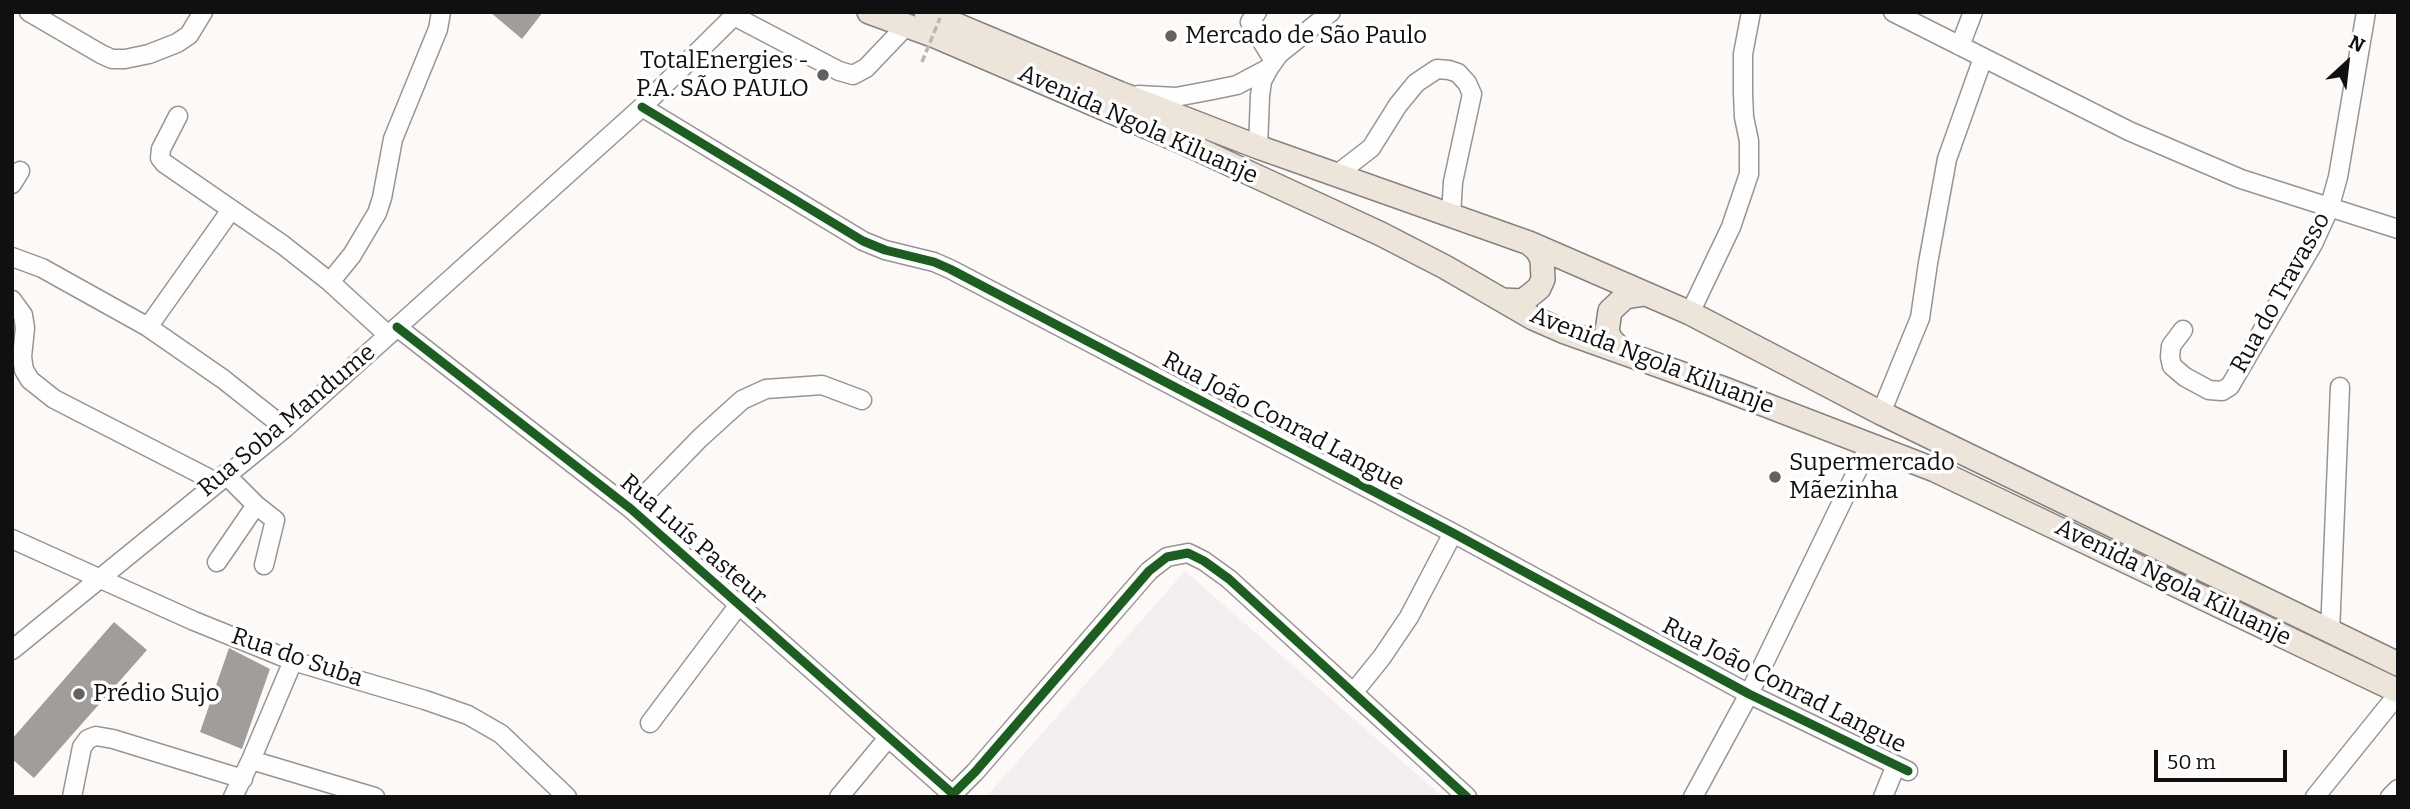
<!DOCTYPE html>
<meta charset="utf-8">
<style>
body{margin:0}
#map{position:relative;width:2410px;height:809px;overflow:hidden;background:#fcf9f6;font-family:Bitter,serif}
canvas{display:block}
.frame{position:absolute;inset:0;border:14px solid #101010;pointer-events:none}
.north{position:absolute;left:2312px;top:28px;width:70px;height:70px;-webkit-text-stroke:5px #fff;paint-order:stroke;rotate:27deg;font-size:19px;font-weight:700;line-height:28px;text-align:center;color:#101010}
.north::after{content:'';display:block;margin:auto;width:24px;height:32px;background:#101010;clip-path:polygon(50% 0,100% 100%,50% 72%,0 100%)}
.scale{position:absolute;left:2154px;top:750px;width:133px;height:32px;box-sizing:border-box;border:4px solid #101010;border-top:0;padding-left:9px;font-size:21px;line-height:24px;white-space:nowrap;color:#101010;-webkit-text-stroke:5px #fff;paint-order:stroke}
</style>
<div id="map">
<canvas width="2410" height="809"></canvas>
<div class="frame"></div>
<div class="north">N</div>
<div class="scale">50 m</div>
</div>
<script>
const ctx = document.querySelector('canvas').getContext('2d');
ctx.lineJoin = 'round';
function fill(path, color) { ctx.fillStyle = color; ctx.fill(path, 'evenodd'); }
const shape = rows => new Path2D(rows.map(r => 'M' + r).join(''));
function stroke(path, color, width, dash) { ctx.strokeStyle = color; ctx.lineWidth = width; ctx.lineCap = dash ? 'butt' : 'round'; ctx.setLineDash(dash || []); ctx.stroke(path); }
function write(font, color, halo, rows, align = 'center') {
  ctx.font = font + ' Bitter,serif'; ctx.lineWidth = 7; ctx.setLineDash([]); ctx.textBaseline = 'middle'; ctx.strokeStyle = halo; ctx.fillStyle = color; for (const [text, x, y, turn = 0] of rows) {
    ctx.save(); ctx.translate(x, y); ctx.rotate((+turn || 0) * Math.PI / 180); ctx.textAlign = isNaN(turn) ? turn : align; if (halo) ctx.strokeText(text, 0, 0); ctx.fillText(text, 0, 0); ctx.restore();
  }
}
fill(shape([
 [1185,571,1443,797,986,797]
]), '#f3eef2');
fill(shape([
 [490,12,543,12,522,39],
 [114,622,147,650,34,778,12,759,12,739],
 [229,648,270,669,242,749,200,732]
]), '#a09d9b');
const minor = shape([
 [29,12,101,54,112,59,125,59,149,54,177,43,189,35,203,12],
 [1257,12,1250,22,1274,61],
 [1893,12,2129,131,2241,179,2398,229],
 [734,16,839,71,853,75,866,68,907,25],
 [1960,46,1973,12],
 [1138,95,1176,97,1213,90,1237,85,1269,68],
 [642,107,863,241,885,250,934,262,950,269,1453,533,1749,694,1908,771],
 [178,116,161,149,160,158,164,163,283,245,330,282,388,335],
 [1258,147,1260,96,1262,81,1269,68,1279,54,1331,12],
 [1336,175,1371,148,1398,105,1416,83,1437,69,1449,70,1458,73,1467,83,1472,94,1453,182,1451,215],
 [12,184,20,171],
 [12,257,42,268,148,327,223,379,285,428],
 [330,282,352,255,377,213,382,198,393,139,438,29,441,12],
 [12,300,23,315,25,328,22,357,24,370,30,380,54,399,216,482],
 [1690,313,1731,227,1749,174,1749,141,1744,117,1743,93,1743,54,1751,12],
 [148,327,231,210],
 [397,327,631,509,955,797],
 [2183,330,2171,346,2170,357,2172,366,2185,377,2209,390,2222,391,2230,386,2313,244,2329,209,2338,177,2366,12],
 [1881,413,1920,318,1928,263,1947,159,1983,58],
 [256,505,275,520,264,565],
 [631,509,700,438,742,400,766,389,822,385,862,400],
 [12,539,194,621,293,661,425,700,468,715,501,734,567,797],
 [217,562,256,505,225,474],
 [2330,633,2340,387],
 [12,650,285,428,642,107,738,12],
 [1353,693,1382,657,1409,617,1453,533],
 [650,723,738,606],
 [251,760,375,797],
 [953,794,975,772,1149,571,1167,557,1188,553,1204,561,1229,579,1467,797],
 [72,797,82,747,88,739,96,736,113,739,243,779],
 [233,797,251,760,293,661],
 [839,797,888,738],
 [1693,797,1749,694,1870,444],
 [1883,797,1896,765],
 [2315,797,2398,694],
 [2390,797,2398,789]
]);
const major = shape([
 [869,12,935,36,1180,141,1381,234,1445,267,1533,318,1565,332,1719,387,1935,470,2398,691],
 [926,12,1119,93,1258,147,1529,243,1690,313,1881,413,2398,664],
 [1502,300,1523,301,1539,288,1543,279,1542,259,1537,250,1529,243],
 [1625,353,1611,340,1607,331,1610,311,1625,297,1645,294]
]);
stroke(minor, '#969594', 21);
stroke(major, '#848281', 26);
stroke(minor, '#fffefe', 18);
stroke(major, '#eee5da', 23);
stroke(shape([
 [922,62,940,18]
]), '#b9b8b8', 3.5, [7, 3.5]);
stroke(shape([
 [642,107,863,241,885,250,934,262,950,269,1453,533,1749,694,1908,771],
 [397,327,631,509,953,794,975,772,1149,571,1167,557,1188,553,1204,561,1229,579,1467,797]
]), '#1b5e20', 9);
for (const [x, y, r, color] of [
 [1171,36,7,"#636260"],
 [823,75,7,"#636260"],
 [1775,477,7,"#636260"],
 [79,694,7,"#636260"]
]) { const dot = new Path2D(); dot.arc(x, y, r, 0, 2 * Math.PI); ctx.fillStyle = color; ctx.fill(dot); stroke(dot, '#fff', 2.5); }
write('24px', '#101010', '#fff', [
 ["Mercado de São Paulo",1185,36],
 ["TotalEnergies -",809,61,"right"],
 ["P.A. SÃO PAULO",809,89,"right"],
 ["Supermercado",1789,463],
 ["Mãezinha",1789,491],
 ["Prédio Sujo",93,694]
], 'left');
write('24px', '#101010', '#fff', [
 ["Avenida Ngola Kiluanje",1138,125,24],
 ["Rua do Travasso",2281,293,-61],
 ["Avenida Ngola Kiluanje",1652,361,21],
 ["Rua Soba Mandume",287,421,-40],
 ["Rua João Conrad Langue",1283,422,28],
 ["Rua Luís Pasteur",693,540,41],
 ["Avenida Ngola Kiluanje",2173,583,26],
 ["Rua do Suba",297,658,19],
 ["Rua João Conrad Langue",1784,686,27]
]);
</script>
